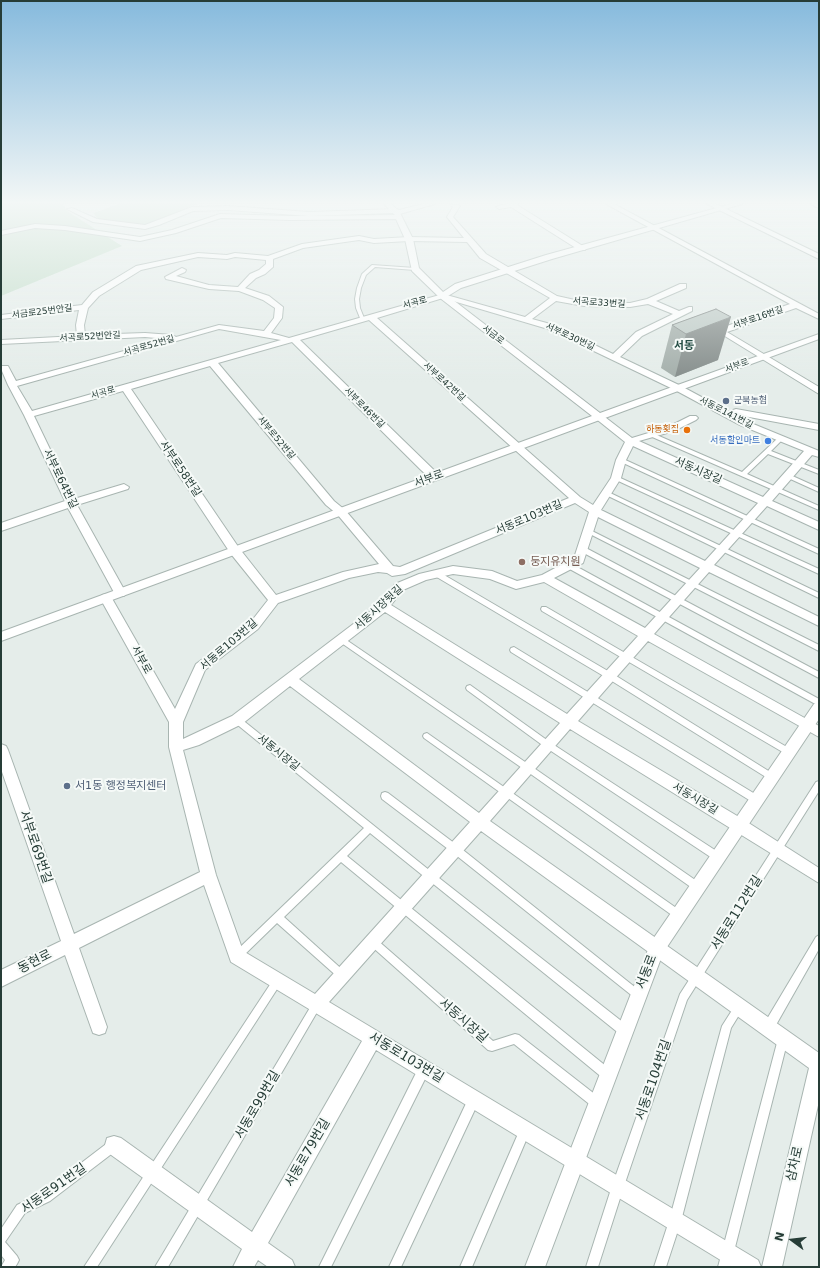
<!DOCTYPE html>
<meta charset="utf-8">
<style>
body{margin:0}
#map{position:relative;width:820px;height:1268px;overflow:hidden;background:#e5edea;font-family:"DejaVu Sans",sans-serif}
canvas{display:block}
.frame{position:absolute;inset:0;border:2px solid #263d37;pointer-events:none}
.north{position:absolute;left:772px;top:1220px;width:40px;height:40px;-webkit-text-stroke:3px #f6faf8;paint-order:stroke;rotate:285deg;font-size:11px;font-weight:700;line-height:16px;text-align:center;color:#263d37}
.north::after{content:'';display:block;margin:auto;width:14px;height:18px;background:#263d37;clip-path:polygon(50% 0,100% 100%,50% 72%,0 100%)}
</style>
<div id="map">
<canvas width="820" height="1268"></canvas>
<div class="frame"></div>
<div class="north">N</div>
</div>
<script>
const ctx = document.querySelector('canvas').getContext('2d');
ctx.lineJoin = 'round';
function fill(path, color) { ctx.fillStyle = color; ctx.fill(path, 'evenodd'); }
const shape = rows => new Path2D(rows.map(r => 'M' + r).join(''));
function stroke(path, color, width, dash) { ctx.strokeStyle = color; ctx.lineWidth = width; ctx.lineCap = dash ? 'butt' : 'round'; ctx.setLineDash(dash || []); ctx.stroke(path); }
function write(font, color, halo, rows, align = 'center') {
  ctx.font = font + ' "DejaVu Sans","Noto Sans KR",sans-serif'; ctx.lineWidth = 4; ctx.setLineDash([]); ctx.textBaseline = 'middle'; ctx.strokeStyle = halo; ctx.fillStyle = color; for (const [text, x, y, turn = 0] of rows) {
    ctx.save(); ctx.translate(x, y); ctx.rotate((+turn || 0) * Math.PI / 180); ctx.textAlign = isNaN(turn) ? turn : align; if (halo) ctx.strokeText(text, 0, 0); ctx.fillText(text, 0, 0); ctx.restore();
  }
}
fill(shape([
 [1,204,63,204,67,211,122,246,1,296],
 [119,204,197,204,144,226,99,220,93,213]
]), '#c1dcc8');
const service = shape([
 [372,265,415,268,417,269,415,270,375,267,366,275,361,288,359,299,360,308,364,318,362,319,360,318,356,308,355,299,357,288,362,274,372,265],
 [652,433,742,472,779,437,783,437,783,439,771,451,819,470,819,474,768,454,747,474,819,506,819,510,650,436,649,435,652,433],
 [621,458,819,549,819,554,619,461,619,459,621,458],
 [788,474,819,488,819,492,786,477,785,476,788,474],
 [616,476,819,569,819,574,614,479,614,477,616,476],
 [606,491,819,593,819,598,604,494,603,493,606,491],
 [588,529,819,645,819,651,586,532,585,531,588,529],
 [580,547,584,547,819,672,819,678,580,551,579,549,580,547],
 [566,563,570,563,819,699,819,706,566,567,565,565,566,563],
 [435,572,439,572,613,674,775,775,776,777,775,779,772,780,769,779,607,678,435,576,434,574,435,572],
 [542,607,546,607,792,750,793,752,792,754,789,755,786,754,542,611,541,609,542,607],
 [342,637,531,766,701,884,702,887,701,890,698,891,695,890,525,770,340,642,338,640,342,637],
 [514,647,760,797,761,800,760,803,757,804,754,803,511,652,510,650,511,648,514,647],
 [470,685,551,743,721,854,722,857,721,860,718,861,715,860,545,747,467,690,466,688,467,686,470,685],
 [237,717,240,718,434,874,629,1027,630,1031,629,1035,625,1036,621,1035,370,833,347,856,612,1071,613,1075,612,1079,608,1080,604,1079,341,862,284,917,346,973,348,976,346,979,343,981,340,979,277,923,240,959,237,961,234,959,232,956,234,953,364,828,234,722,233,720,234,718,237,717],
 [427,733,682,912,684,915,682,918,679,919,676,918,424,738,423,736,424,734,427,733],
 [819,781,819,791,687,1000,624,1186,598,1267,586,1267,612,1186,680,994,816,782,819,781],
 [385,792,388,793,458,846,641,992,643,995,641,998,638,1000,635,998,452,852,382,799,381,796,382,793,385,792],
 [819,935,819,949,772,1032,768,1033,764,1032,763,1028,764,1024,816,937,819,935],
 [373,937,376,939,493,1041,515,1034,519,1035,601,1099,602,1103,601,1107,597,1108,593,1107,514,1044,492,1051,488,1050,370,945,368,942,370,939,373,937],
 [278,975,281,977,283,980,281,983,97,1267,84,1267,275,977,278,975],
 [317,999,320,1001,322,1004,320,1007,168,1267,155,1267,314,1001,317,999],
 [739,1002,742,1004,744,1007,731,1028,681,1221,666,1267,654,1267,669,1221,722,1026,736,1004,739,1002],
 [783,1034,787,1035,788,1039,730,1267,718,1267,778,1039,779,1035,783,1034],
 [424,1064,428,1065,429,1069,428,1073,331,1267,319,1267,420,1065,424,1064],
 [474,1094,478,1095,479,1099,478,1103,401,1267,389,1267,470,1095,474,1094],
 [525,1126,529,1127,530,1131,472,1267,460,1267,521,1127,525,1126],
 [114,1140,118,1141,119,1145,118,1149,50,1201,25,1213,5,1242,17,1256,19,1260,17,1264,15,1267,1,1267,5,1260,1,1255,1,1229,17,1205,42,1193,110,1141,114,1140]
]);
const minor = shape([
 [423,204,435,204,396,215,393,213,309,216,228,210,193,211,159,225,145,229,93,222,67,209,72,208,97,219,145,225,192,207,228,206,309,212,396,209,399,210,423,204],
 [450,204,459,205,460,206,453,217,486,254,557,296,584,302,630,303,647,299,680,284,686,284,686,288,656,301,679,311,689,307,692,307,692,311,642,336,620,357,681,386,733,414,731,412,733,410,736,409,819,424,819,430,733,414,746,421,819,451,819,457,812,455,772,501,819,522,819,530,767,506,714,565,819,617,819,626,709,572,654,634,819,726,819,737,648,641,578,721,744,820,819,868,819,883,570,729,490,821,819,1053,819,1101,782,1267,762,1267,809,1068,481,831,329,1002,758,1260,761,1267,732,1267,376,1050,268,1243,292,1260,295,1267,268,1267,258,1260,254,1267,233,1267,242,1249,107,1152,105,1145,107,1138,114,1136,121,1138,252,1232,362,1041,231,962,204,885,79,948,107,1027,105,1033,99,1035,93,1033,65,955,1,987,1,970,61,941,1,769,1,744,6,746,8,750,74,934,200,872,169,747,169,722,100,598,102,595,106,594,110,595,175,709,196,664,250,623,268,600,231,554,123,391,34,416,74,499,124,484,129,487,128,489,77,505,126,593,124,596,116,596,68,508,1,531,1,523,65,501,24,415,8,385,2,371,1,372,1,366,8,366,16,381,167,339,145,337,1,344,1,340,77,336,76,325,79,310,1,319,1,315,82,305,93,292,136,266,198,253,227,255,235,253,268,256,302,244,359,236,374,239,409,237,464,238,447,217,453,207,450,204],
 [359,240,374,243,409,241,467,242,480,258,550,298,525,317,443,294,289,338,271,333,282,318,283,307,269,296,245,288,256,278,265,274,273,267,273,259,303,248,359,240],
 [198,257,227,259,235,257,266,260,266,264,259,270,250,274,238,287,209,285,176,276,185,272,186,270,182,268,165,277,166,279,209,289,239,291,263,300,275,308,274,318,264,331,219,325,176,337,172,335,145,333,85,335,84,325,88,308,99,296,141,270,198,257],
 [443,298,548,329,675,390,740,425,804,451,763,497,639,441,674,431,696,420,698,418,696,416,690,416,668,427,632,438,601,414,595,414,593,416,595,418,625,442,616,460,611,478,593,505,580,497,377,318,443,298],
 [556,301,584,306,630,307,648,304,673,314,636,332,613,354,554,325,532,319,556,301],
 [369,320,569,498,400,567,393,566,345,510,334,501,218,363,292,342,421,470,431,479,439,479,440,477,439,475,300,340,369,320],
 [219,329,281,340,32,411,17,386,219,329],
 [210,366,326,505,337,514,379,564,343,572,276,595,239,548,131,389,210,366],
 [633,446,758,503,705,561,601,510,621,478,626,460,633,446],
 [575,503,589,512,574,558,542,575,517,581,492,571,453,566,419,574,395,584,377,606,232,716,183,739,183,722,205,670,258,629,278,603,349,578,378,572,387,573,392,576,405,574,575,503],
 [598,517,700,568,645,628,554,578,583,563,598,517],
 [453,574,490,579,516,589,544,582,638,636,567,714,391,605,403,590,426,580,453,574],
 [385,612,560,723,479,813,299,679,385,612],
 [290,686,470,822,315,994,243,951,216,875,183,750,199,745,242,724,290,686],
 [505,204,518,204,517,205,586,248,585,250,579,250,511,207,499,209,496,207,505,204],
 [606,204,614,204,819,314,819,319,796,308,727,332,819,387,819,394,715,330,716,328,721,328,790,304,606,204],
 [707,204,716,204,819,254,819,259,707,204],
 [811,204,819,204,819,208,812,205,811,204]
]);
const tertiary = shape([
 [384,204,391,204,399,211,413,239,419,268,443,292,455,284,546,255,731,204,742,204,552,259,461,288,448,296,600,413,819,334,819,339,1,641,1,632,592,416,440,298,412,271,405,239,396,219,290,220,221,218,176,233,140,241,65,230,35,228,1,235,1,231,35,224,65,226,140,237,172,230,220,214,290,216,395,215,384,204],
 [819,703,819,719,663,953,545,1267,525,1267,651,942,814,704,819,703]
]);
stroke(service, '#a8b5b1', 2);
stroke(minor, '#a8b5b1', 2);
stroke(tertiary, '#a8b5b1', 2);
fill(service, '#fff');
fill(minor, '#fff');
fill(tertiary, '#fff');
fill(shape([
 [716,309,718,360,675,377,661,368,672,325]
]), '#a3aeaa');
fill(shape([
 [731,317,718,360,675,377,686,334]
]), '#858d8b');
const building = shape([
 [716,309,731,317,686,334,672,325,716,309]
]);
fill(building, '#becac6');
stroke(building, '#858d8b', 1);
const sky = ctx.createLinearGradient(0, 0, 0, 382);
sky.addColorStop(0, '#86badd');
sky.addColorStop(0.53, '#f3f7f6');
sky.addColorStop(1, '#f3f7f600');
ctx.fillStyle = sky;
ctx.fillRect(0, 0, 820, 382);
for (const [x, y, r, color] of [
 [726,401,4,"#5c6f8a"],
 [687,430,4,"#e8710a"],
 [768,441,4,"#3f7fe0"],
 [522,562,4,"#8d6e63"],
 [67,786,4,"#5c6f8a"]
]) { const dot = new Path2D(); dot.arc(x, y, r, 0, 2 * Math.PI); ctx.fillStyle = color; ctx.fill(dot); stroke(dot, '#f6faf8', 1.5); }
write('9px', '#263d37', '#f6faf8', [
 ["서곡로",415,303,-15],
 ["서곡로33번길",599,303,4],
 ["서금로25번안길",42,312,-7],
 ["서부로16번길",758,318,-19],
 ["서금로",493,335,38],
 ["서곡로52번안길",90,337,-3],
 ["서부로30번길",570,337,25],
 ["서곡로52번길",149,346,-16],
 ["서부로",737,366,-20],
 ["서부로42번길",444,382,42],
 ["서곡로",103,393,-16],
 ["서부로46번길",364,408,45],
 ["서동로141번길",726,413,27],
 ["서부로52번길",276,438,50]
]);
write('9px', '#4e5e75', '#f6faf8', [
 ["군북농협",734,401]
], 'left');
write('9px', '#c56008', '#f6faf8', [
 ["하동횟집",679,430]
], 'right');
write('9px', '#366cbe', '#f6faf8', [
 ["서동할인마트",760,441]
], 'right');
write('bold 11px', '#244d44', '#f6faf8', [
 ["서동",684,346]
]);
write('11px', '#263d37', '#f6faf8', [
 ["서부로58번길",180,469,56],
 ["서동시장길",698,471,24],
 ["서부로64번길",60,479,64],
 ["서부로",429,479,-20],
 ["서동로103번길",529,518,-23],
 ["서동시장뒷길",379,608,-42],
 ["서동로103번길",229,645,-41],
 ["서부로",141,660,61],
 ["서동시장길",278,753,39],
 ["서동시장길",695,799,31]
]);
write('11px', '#785e54', '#f6faf8', [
 ["둥지유치원",530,562]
], 'left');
write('11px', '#4e5e75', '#f6faf8', [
 ["서1동 행정복지센터",75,786]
], 'left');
write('13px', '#263d37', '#f6faf8', [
 ["서부로69번길",35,847,71],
 ["서동로112번길",737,913,-58],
 ["동현로",35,962,-27],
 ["서동로",647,972,-69],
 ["서동시장길",463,1021,41],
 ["서동로103번길",406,1058,31],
 ["서동로104번길",654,1080,-71],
 ["서동로99번길",258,1105,-60],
 ["서동로79번길",308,1153,-60],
 ["삼차로",795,1164,-77],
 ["서동로91번길",54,1189,-35]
]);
</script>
